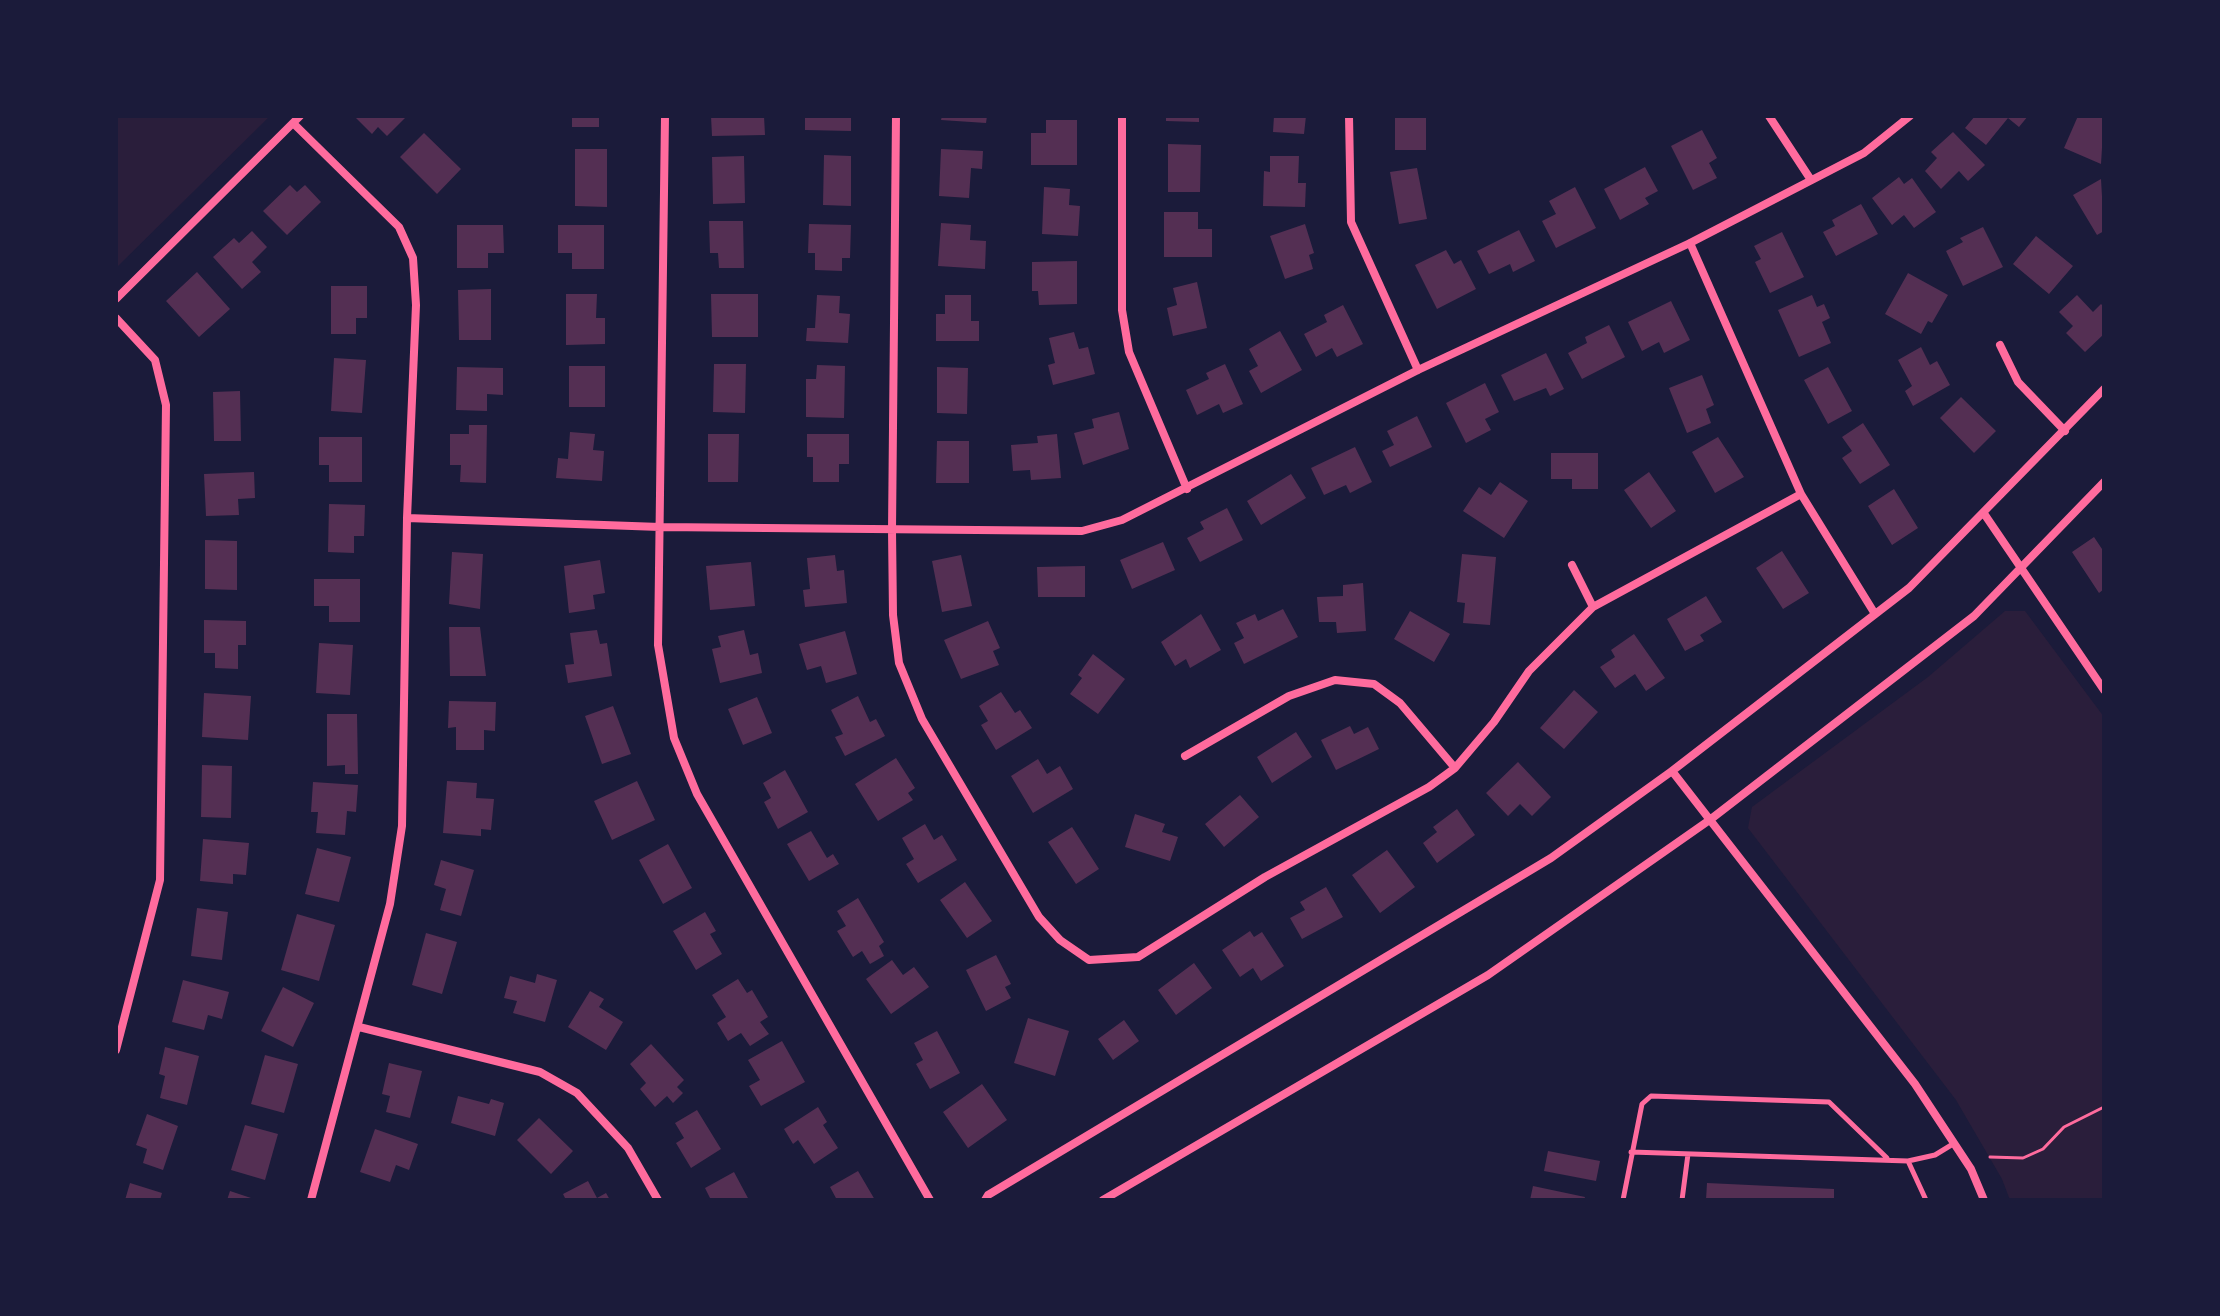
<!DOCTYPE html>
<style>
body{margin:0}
#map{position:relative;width:2220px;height:1316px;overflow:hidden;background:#1b1b3a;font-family:Rubik,sans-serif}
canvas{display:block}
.frame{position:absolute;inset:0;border:118px solid #1b1b3a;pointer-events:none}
</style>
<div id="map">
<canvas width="2220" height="1316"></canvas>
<div class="frame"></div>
</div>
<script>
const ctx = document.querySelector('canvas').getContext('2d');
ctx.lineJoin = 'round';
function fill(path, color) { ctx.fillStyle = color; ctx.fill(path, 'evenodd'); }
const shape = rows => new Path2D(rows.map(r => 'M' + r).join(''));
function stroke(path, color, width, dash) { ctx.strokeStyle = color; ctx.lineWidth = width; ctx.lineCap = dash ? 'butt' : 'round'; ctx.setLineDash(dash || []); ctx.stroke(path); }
fill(shape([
 [116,116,270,116,116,268],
 [2005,611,2025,611,2104,717,2104,1200,2010,1200,2002,1179,1956,1100,1748,828,1752,807,1928,677]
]), '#2a1e3b');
fill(shape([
 [354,116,404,116,405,118,387,136,378,127,372,134],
 [572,116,599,116,599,127,572,127],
 [711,116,764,116,765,135,712,136],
 [805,116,851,116,851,131,805,130],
 [942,116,987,116,986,123,941,120],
 [1166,116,1199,116,1199,122,1166,121],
 [1274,116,1306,116,1304,134,1273,132],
 [1395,116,1426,116,1426,150,1395,150],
 [1975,116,2028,116,2019,127,2008,118,1986,145,1965,128],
 [2078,116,2104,116,2101,164,2064,148],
 [1046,120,1077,120,1077,165,1031,165,1031,133,1046,133],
 [1702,130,1717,158,1709,163,1717,178,1693,190,1671,146],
 [1953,132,1985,165,1968,181,1959,171,1941,189,1925,171,1937,158,1931,152],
 [424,133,461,169,437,194,400,157],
 [1168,144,1201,145,1200,192,1168,192],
 [575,149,607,149,607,207,575,206],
 [941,149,983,151,982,169,971,168,969,198,939,196],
 [824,155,851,156,851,206,823,205],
 [744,156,745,203,713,204,712,157],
 [1270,156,1299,156,1298,183,1306,183,1305,207,1263,206,1264,171,1270,172],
 [1645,167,1658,191,1645,198,1649,204,1620,220,1604,189],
 [1417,168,1427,219,1399,224,1390,172],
 [1899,177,1904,184,1912,178,1936,212,1914,228,1904,215,1892,225,1872,198],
 [2101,179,2104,231,2097,235,2073,195],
 [290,185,297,192,305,185,321,202,287,235,263,211],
 [1044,187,1070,189,1069,205,1080,206,1078,236,1042,234],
 [1575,187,1596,228,1556,248,1542,221,1556,214,1549,201],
 [1861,204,1878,234,1836,256,1823,232,1835,226,1832,220],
 [1164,212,1198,212,1198,229,1212,229,1212,257,1164,257],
 [709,221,743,221,744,268,719,268,718,253,710,253],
 [941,223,971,225,970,240,986,241,985,269,938,266],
 [809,224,851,225,850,258,842,258,842,271,815,270,815,253,808,253],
 [1305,224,1314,253,1309,255,1313,269,1285,279,1270,236],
 [457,225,503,225,504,253,488,253,488,268,457,268],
 [558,225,604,225,604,269,572,269,572,253,558,253],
 [1983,227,2003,267,1963,286,1946,251,1963,242,1960,238],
 [1519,230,1535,261,1513,272,1510,264,1489,274,1477,251],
 [252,231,267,247,252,262,261,272,242,289,213,257,234,238,239,243],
 [1782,232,1804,277,1770,293,1755,262,1761,259,1754,246],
 [2036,236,2073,266,2049,294,2013,264],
 [1446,250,1454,264,1461,260,1476,289,1437,309,1415,265],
 [1077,261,1077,304,1039,305,1038,291,1032,291,1032,262],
 [197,272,230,309,199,337,166,301],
 [1908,273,1948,295,1932,323,1928,321,1921,334,1885,314],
 [1197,282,1207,328,1173,336,1167,308,1177,305,1173,288],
 [331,286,367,286,367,318,356,318,356,334,331,334],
 [491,289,491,340,459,340,458,290],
 [566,294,597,294,596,318,605,318,605,344,566,345],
 [711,294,758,294,758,337,712,337],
 [817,295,840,296,839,313,850,314,848,343,806,341,807,328,815,328],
 [945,295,971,295,971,321,979,321,979,341,936,341,936,314,945,314],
 [1812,295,1817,307,1824,304,1830,318,1822,322,1831,343,1799,357,1778,310],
 [2077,295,2093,312,2101,304,2104,307,2104,334,2085,352,2066,333,2073,326,2059,312],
 [1671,301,1690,340,1664,353,1659,342,1642,351,1628,322],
 [1343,305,1363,344,1337,357,1332,348,1316,357,1304,334,1327,322,1324,315],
 [1609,325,1625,357,1582,379,1568,353,1587,343,1585,337],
 [1280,331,1302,370,1261,393,1249,371,1258,366,1249,349],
 [1074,332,1079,349,1088,347,1095,374,1053,385,1048,365,1055,363,1049,338],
 [1921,347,1930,365,1937,361,1950,385,1913,406,1905,391,1912,386,1898,360],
 [1546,353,1564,389,1550,396,1546,388,1514,401,1501,375],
 [334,358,366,360,362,413,331,411],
 [714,364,746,364,745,413,713,412],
 [1225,364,1243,404,1223,413,1219,404,1197,415,1186,390,1209,379,1206,373],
 [817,365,845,366,844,418,806,417,806,379,816,379],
 [569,366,605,366,605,407,569,407],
 [457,367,503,368,503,395,487,394,487,411,456,410],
 [937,367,968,368,967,414,937,413],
 [1828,367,1852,411,1828,424,1804,380],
 [1702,375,1714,405,1706,409,1711,423,1687,433,1669,388],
 [1485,383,1499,412,1485,419,1491,430,1466,443,1446,403],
 [240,391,241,441,214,441,213,392],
 [1961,397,1996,431,1974,453,1940,418],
 [1119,412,1129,449,1083,465,1074,433,1094,428,1092,419],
 [1417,416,1432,447,1390,467,1382,451,1394,445,1387,431],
 [1863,423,1890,465,1860,484,1842,458,1852,451,1842,437],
 [469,425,487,425,486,483,460,482,461,465,450,465,450,434,469,434],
 [570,432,595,434,593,450,604,451,602,481,556,478,558,458,568,459],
 [708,434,739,434,738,482,708,482],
 [807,434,849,434,849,464,839,464,839,482,813,482,813,457,807,457],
 [1057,434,1061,478,1031,480,1030,470,1013,471,1011,445,1038,443,1037,436],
 [319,437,362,437,362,482,329,482,329,465,319,465],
 [1718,437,1744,477,1715,493,1692,452],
 [937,441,969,441,969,483,936,483],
 [1355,447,1372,482,1350,493,1346,485,1324,495,1311,468],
 [1551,453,1598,453,1598,489,1572,489,1572,479,1551,479],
 [254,472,255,498,238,499,239,515,206,516,204,474],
 [1649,472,1676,511,1651,528,1624,490],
 [1291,474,1306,498,1261,525,1247,501],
 [1500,482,1528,501,1504,538,1463,511,1479,487,1491,495],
 [1894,489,1918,528,1892,545,1868,506],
 [329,504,365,505,364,536,354,536,354,553,328,552],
 [1227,508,1243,540,1200,562,1187,538,1204,529,1200,522],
 [2094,537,2104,552,2104,589,2099,593,2072,552],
 [205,540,237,541,237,590,205,589],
 [1163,542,1175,570,1132,589,1120,560],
 [1782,551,1809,593,1783,609,1756,568],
 [452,552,483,554,480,609,449,604],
 [1462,554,1496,557,1490,625,1463,623,1465,603,1457,602],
 [835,555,837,571,844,570,847,603,805,607,803,590,810,589,807,558],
 [961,555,972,606,942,612,932,561],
 [600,560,605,593,593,595,595,609,569,613,564,566],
 [751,562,755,606,710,610,706,566],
 [1085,566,1085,597,1038,597,1037,567],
 [314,579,360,579,360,622,329,622,329,606,314,606],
 [1363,583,1366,631,1337,633,1336,622,1319,622,1317,597,1343,596,1343,585],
 [1706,596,1722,622,1700,635,1704,641,1685,651,1667,619],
 [1283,609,1298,637,1244,664,1234,643,1244,638,1236,623,1255,614,1258,621],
 [1410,611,1450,634,1434,662,1394,639],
 [1201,614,1221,650,1190,668,1186,659,1175,666,1161,642],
 [204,620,246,621,246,645,238,645,238,669,215,668,215,653,204,653],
 [988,621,1000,648,993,651,999,665,961,679,944,640],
 [449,627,480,627,486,676,450,676],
 [597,630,600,644,607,643,612,676,568,683,565,665,574,664,570,633],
 [744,630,750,655,758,653,762,673,720,683,712,649,721,647,718,636],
 [845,631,857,674,826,683,821,666,807,670,799,644],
 [1634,634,1665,678,1646,691,1635,674,1615,688,1600,667,1615,657,1611,650],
 [319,643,353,645,350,695,316,693],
 [1093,654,1125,679,1098,714,1070,694,1082,678,1078,675],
 [1574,690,1598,712,1564,749,1540,728],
 [1001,692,1015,713,1020,710,1032,728,996,750,981,725,988,721,979,706],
 [204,693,251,696,248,740,202,737],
 [858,696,870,722,876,719,885,736,845,756,835,737,843,734,831,710],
 [757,697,772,733,743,745,728,709],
 [449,701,496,702,495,731,484,730,484,750,456,750,456,727,448,728],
 [613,706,631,754,602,764,585,716],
 [327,714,357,714,358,774,345,774,345,765,327,766],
 [1350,726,1354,734,1368,727,1379,749,1336,770,1321,740],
 [1296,732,1312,757,1272,783,1257,757],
 [896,758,915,788,908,793,913,800,878,821,855,784],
 [1038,759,1047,774,1060,766,1073,789,1033,813,1011,776],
 [1518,762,1551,797,1532,816,1520,804,1508,816,1486,793],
 [202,765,232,766,231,818,201,817],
 [785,770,808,812,778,829,764,802,771,798,763,783],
 [447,781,477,783,476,798,494,799,491,830,481,829,481,836,443,833],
 [637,781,655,820,612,840,594,801],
 [313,782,358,785,356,812,347,811,345,835,316,833,318,812,311,812],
 [1240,795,1259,817,1224,847,1205,824],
 [1457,809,1475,835,1437,863,1423,843,1437,832,1433,827],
 [1135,814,1165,824,1162,832,1178,837,1170,861,1125,847],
 [925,824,934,840,942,835,957,860,918,883,906,864,914,859,902,838],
 [1072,827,1099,869,1076,884,1048,842],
 [811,831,827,858,833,854,839,864,809,881,787,844],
 [203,839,249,843,246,875,233,874,233,884,200,881],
 [668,844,692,888,663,904,639,860],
 [317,848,351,857,339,902,305,894],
 [1387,850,1415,887,1380,913,1352,875],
 [441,860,474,870,461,916,440,910,446,889,434,885],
 [965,882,992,921,967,938,940,900],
 [1326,887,1343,917,1302,939,1290,918,1305,910,1300,902],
 [858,898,884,942,879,946,884,956,870,964,862,951,853,957,837,931,846,926,837,911],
 [197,908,228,912,222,960,191,956],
 [705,912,716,931,710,934,722,954,696,970,673,931],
 [297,914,335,925,319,981,281,970],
 [1250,931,1254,937,1262,932,1284,966,1261,981,1253,968,1240,977,1222,950],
 [426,933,457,942,442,994,412,985],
 [996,955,1011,984,1005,987,1011,998,986,1011,966,970],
 [892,960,903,975,914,967,929,987,891,1014,866,979],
 [1194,963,1212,988,1176,1015,1158,990],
 [537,974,557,980,545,1022,513,1013,517,1001,504,998,510,976,535,983],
 [738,979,747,993,752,990,768,1017,760,1022,769,1034,750,1046,741,1033,728,1041,717,1023,726,1017,712,995],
 [183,980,229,992,222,1019,208,1015,204,1030,172,1022],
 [283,987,314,1003,293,1047,261,1031],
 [590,991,604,999,599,1007,623,1022,606,1050,568,1027],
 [1028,1018,1069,1031,1055,1076,1014,1063],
 [1124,1020,1139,1041,1113,1060,1098,1039],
 [937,1031,960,1073,930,1089,916,1064,923,1060,914,1043],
 [782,1041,805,1082,761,1106,749,1086,760,1080,748,1060],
 [651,1044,684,1080,677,1087,683,1093,673,1103,667,1096,655,1107,640,1089,646,1083,630,1064],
 [165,1047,199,1056,187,1105,160,1098,165,1076,159,1074],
 [265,1055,298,1064,284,1113,251,1104],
 [389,1063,422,1071,410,1118,386,1112,390,1096,382,1094],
 [982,1084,1007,1120,968,1148,943,1112],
 [458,1096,489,1104,491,1099,504,1103,495,1136,451,1123],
 [818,1107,827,1122,823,1125,838,1148,814,1164,798,1140,793,1144,784,1129],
 [697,1110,721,1149,691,1168,676,1143,684,1138,675,1123],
 [147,1114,178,1126,163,1170,143,1163,147,1149,136,1145],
 [539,1118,573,1151,551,1174,517,1140],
 [245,1125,278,1134,265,1180,231,1170],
 [375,1129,418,1144,409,1170,396,1165,390,1182,360,1172],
 [1548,1151,1600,1161,1596,1181,1544,1171],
 [858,1171,875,1200,837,1200,830,1187],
 [734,1172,749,1200,711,1200,705,1188],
 [588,1181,597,1198,606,1193,610,1200,566,1200,563,1194],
 [130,1183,162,1193,160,1200,125,1200],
 [1707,1183,1834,1189,1834,1200,1706,1200],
 [1533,1186,1585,1197,1584,1200,1530,1200],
 [230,1191,254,1199,254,1200,227,1200]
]), '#542f53');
stroke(shape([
 [1990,1157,2023,1158,2043,1149,2064,1127,2104,1107]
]), '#ff6b9d', 3);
stroke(shape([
 [1631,1152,1908,1161,1935,1155,1953,1144],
 [1908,1161,1926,1200],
 [1623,1200,1642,1104,1651,1096,1829,1102,1887,1158],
 [1682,1200,1688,1154]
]), '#ff6b9d', 5);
stroke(shape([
 [665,116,658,645,674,738,697,794,930,1200],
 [896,116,892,530,893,615,899,663,922,719,1039,917,1060,940,1089,960,1138,957,1265,877,1429,787,1455,768,1494,722,1529,671,1593,607,1801,494],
 [1122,116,1122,310,1129,352,1187,489],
 [1349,116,1351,222,1418,370],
 [1769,116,1811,180],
 [293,123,399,227,413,258,416,305,407,518,402,826,390,904,311,1200],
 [1690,243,1801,494,1875,614],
 [116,299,300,116],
 [116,318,155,360,166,405,160,880,116,1050],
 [2000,345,2018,382,2065,431],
 [1985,515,2104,690],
 [407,518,660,527,1082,531,1122,520,1418,370,1690,243,1864,153,1910,116],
 [1572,565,1593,607],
 [1185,756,1289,696,1335,680,1374,684,1400,703,1455,768],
 [1672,771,1915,1084,1971,1169,1984,1200],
 [359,1027,540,1072,577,1093,628,1148,658,1200],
 [985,1200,988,1195,1551,858,1672,771,1909,588,2104,389],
 [1103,1200,1488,975,1711,819,1974,616,2104,482]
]), '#ff6b9d', 8);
</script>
